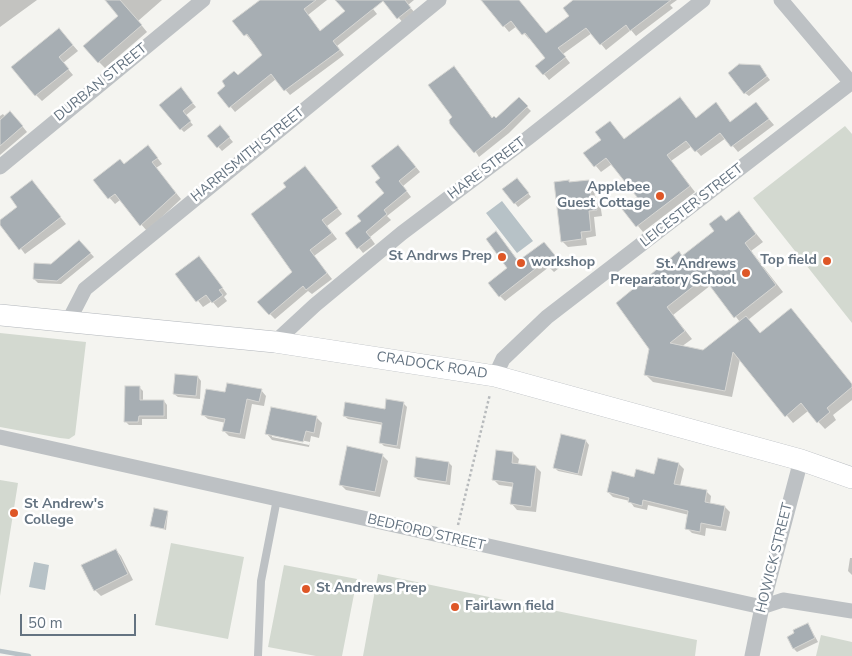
<!DOCTYPE html>
<style>
body{margin:0}
#map{position:relative;width:852px;height:656px;overflow:hidden;background:#f4f4f0;font-family:"Nunito Sans",sans-serif}
canvas{display:block}
.scale{position:absolute;left:20px;top:614px;width:116px;height:22px;box-sizing:border-box;border:2px solid #647381;border-top:0;padding-left:6px;font-size:15px;line-height:18px;white-space:nowrap;color:#647381;-webkit-text-stroke:4px #fff;paint-order:stroke}
</style>
<div id="map">
<canvas width="852" height="656"></canvas>
<div class="scale">50 m</div>
</div>
<script>
const ctx = document.querySelector('canvas').getContext('2d');
ctx.lineJoin = 'round';
function fill(path, color) { ctx.fillStyle = color; ctx.fill(path, 'evenodd'); }
const shape = rows => new Path2D(rows.map(r => 'M' + r).join(''));
function stroke(path, color, width, dash) { ctx.strokeStyle = color; ctx.lineWidth = width; ctx.lineCap = dash ? 'butt' : 'round'; ctx.setLineDash(dash || []); ctx.stroke(path); }
function write(font, color, halo, rows, align = 'center') {
  ctx.font = font + ' "Nunito Sans",sans-serif'; ctx.lineWidth = 5; ctx.setLineDash([]); ctx.textBaseline = 'middle'; ctx.strokeStyle = halo; ctx.fillStyle = color; for (const [text, x, y, turn = 0] of rows) {
    ctx.save(); ctx.translate(x, y); ctx.rotate((+turn || 0) * Math.PI / 180); ctx.textAlign = isNaN(turn) ? turn : align; if (halo) ctx.strokeText(text, 0, 0); ctx.fillText(text, 0, 0); ctx.restore();
  }
}
fill(shape([
 [845,126,852,134,852,323,753,198],
 [0,333,86,342,75,435,69,439,60,438,0,427],
 [0,480,18,483,0,596],
 [171,543,244,557,228,639,155,625],
 [284,565,357,579,342,656,316,656,268,647],
 [378,574,697,640,695,656,363,656],
 [821,635,852,642,852,656,816,656]
]), '#d3d9d0');
fill(shape([
 [502,201,533,241,517,253,486,213],
 [34,562,49,565,45,590,29,587]
]), '#b7c2c7');
fill(shape([
 [0,0,37,0,0,27],
 [116,0,162,0,138,21,147,32,105,68,99,62,120,16],
 [261,0,327,0,308,15,321,32,346,11,337,0,366,0,377,14,337,46,344,55,290,95,276,79,235,112,219,93,264,55,234,21],
 [384,0,414,0,408,5,416,14,404,24],
 [490,0,518,0,546,34,571,17,573,0,677,0,670,5,673,8,636,36,631,30,606,50,592,33,563,54,570,63,549,80,537,66,547,58,531,38,529,39,517,26,509,32,504,26,486,4],
 [59,29,78,51,63,63,73,75,42,101,36,95],
 [763,71,770,80,749,96,745,93],
 [459,73,493,119,496,120,519,99,531,111,509,133,479,157,454,118],
 [184,93,196,107,185,116,193,125,184,132,181,129],
 [680,99,696,119,716,104,731,123,756,104,774,125,738,152,726,138,701,156,692,146,671,161,695,192,643,232,624,209,638,198,612,164,601,172,585,153,603,140,610,122,625,140],
 [3,114,5,117,15,117,27,132,0,155,0,116],
 [223,130,233,142,222,151,209,136],
 [403,151,420,172,403,186,411,197,387,216,391,220,370,237,375,244,363,253,347,233,363,221,386,193],
 [153,152,162,164,156,168,181,199,147,231,120,200,115,204,95,181],
 [310,173,342,214,327,226,337,239,314,256,332,279,312,294,308,291,275,319,270,314,294,272,288,187],
 [588,181,594,187,595,198,600,203,602,216,594,217,596,236,586,238,587,245,568,247,562,241],
 [32,182,66,224,25,254,0,221,19,207],
 [520,183,531,197,518,207,504,189],
 [739,213,763,242,751,251,783,292,748,320,761,334,852,384,852,400,833,415,836,420,825,429,808,411,793,423,740,359,732,397,653,382,646,375,679,253,683,257,716,231,721,216,727,222],
 [711,285,740,322,704,351,681,347,692,339,673,315],
 [501,238,519,262,549,249,563,265,554,272,549,267,505,301,500,296,509,268],
 [83,245,94,257,61,284,38,283,34,279],
 [204,263,227,294,224,297,227,301,218,308,212,301,203,307,177,274],
 [198,377,201,381,200,399,178,397,174,394],
 [139,387,143,391,143,401,164,401,167,405,167,419,142,419,142,425,129,425,126,422],
 [261,390,266,396,264,406,252,404,245,439,229,436,224,431,226,423,208,419,202,414,226,393],
 [403,403,407,407,400,449,384,446,381,443,383,425,348,419,344,416,386,410],
 [316,417,322,423,319,438,311,436,309,447,272,440,267,434],
 [272,434,310,442,309,445,272,437],
 [586,441,589,445,582,476,558,471,554,467],
 [513,453,519,459,518,464,536,467,541,472,536,512,517,510,512,504,514,487,499,485,493,479],
 [382,455,388,461,380,497,346,490,340,484],
 [659,460,679,464,684,469,680,486,706,491,711,496,710,504,725,507,730,512,726,531,706,528,705,536,692,533,687,528,689,515,648,505,647,510,634,507,630,501,613,497,608,492,635,478,655,475],
 [449,463,452,466,450,485,418,480,415,477],
 [168,512,166,530,152,525],
 [116,550,121,556,133,580,101,596,95,590],
 [850,558,852,558,852,575,848,571],
 [808,624,818,642,797,652,794,649,796,634]
]), '#0003');
stroke(shape([
 [0,651,29,656]
]), '#b7c2c7', 4.5);
const building = shape([
 [105,0,120,0,142,25,98,63,83,46,118,16,105,0],
 [260,0,316,0,304,9,320,31,345,11,335,0,405,0,411,8,397,19,383,1,333,41,340,50,284,91,271,74,229,108,217,93,225,86,222,81,234,71,238,75,262,55,247,34,244,36,232,21,260,0],
 [481,0,519,0,546,33,569,16,563,8,573,0,671,0,630,31,626,25,600,45,586,28,558,48,566,57,543,75,535,66,545,58,525,33,522,35,511,21,503,27,481,0],
 [59,28,73,45,59,57,69,69,35,96,11,67,59,28],
 [739,64,760,65,767,76,744,94,728,73,739,64],
 [454,66,492,118,494,116,496,118,519,97,528,106,505,128,474,153,450,124,449,120,452,117,428,85,454,66],
 [181,87,193,103,183,111,191,121,180,130,159,105,181,87],
 [680,97,696,118,716,102,730,122,756,102,769,119,731,147,720,133,695,152,686,141,667,155,690,186,636,227,622,209,637,197,606,158,594,167,583,153,601,140,595,132,610,121,624,139,680,97],
 [10,111,23,126,0,146,0,120,10,111],
 [220,125,230,137,217,148,207,136,220,125],
 [148,145,158,158,152,162,176,193,140,226,115,194,108,199,93,180,120,159,124,164,148,145],
 [398,145,416,167,399,181,407,191,384,210,387,214,366,232,371,238,357,249,345,233,361,221,357,216,384,193,375,182,380,178,371,166,398,145],
 [305,166,338,208,322,220,332,233,310,250,327,273,306,290,303,286,269,315,257,302,292,272,251,214,286,187,283,183,305,166],
 [517,178,529,193,514,204,502,189,517,178],
 [32,180,61,217,19,250,0,225,0,220,17,207,10,197,32,180],
 [569,180,569,182,589,180,591,196,595,196,597,210,589,211,591,231,581,232,582,239,561,242,554,182,569,180],
 [739,211,756,234,745,243,776,285,734,318,704,278,667,307,685,331,670,343,703,350,746,316,760,333,791,308,852,384,852,387,827,408,830,412,817,423,801,403,785,417,733,352,725,391,644,375,649,349,616,303,679,251,682,256,714,231,709,224,721,215,726,221,739,211],
 [496,231,518,261,544,242,558,259,548,267,544,262,499,297,488,283,507,268,486,239,496,231],
 [79,240,91,253,57,281,33,279,34,263,51,264,79,240],
 [199,256,223,288,219,290,223,295,212,303,206,295,196,302,175,274,199,256],
 [175,374,198,376,196,396,173,394,175,374],
 [227,383,262,389,259,402,247,399,240,434,222,431,225,419,201,415,206,389,225,392,227,383],
 [125,386,140,386,140,400,164,400,164,416,139,416,138,422,124,422,125,386],
 [386,399,404,402,397,446,379,443,382,423,343,416,345,402,385,409,386,399],
 [271,407,317,416,314,433,306,431,303,442,265,434,271,407],
 [561,434,586,440,578,474,553,468,561,434],
 [347,446,383,454,375,492,339,485,347,446],
 [496,450,513,452,512,463,536,466,531,507,510,504,513,483,492,480,496,450],
 [416,457,449,462,446,482,414,477,416,457],
 [658,458,679,463,674,484,707,490,705,502,725,506,721,527,701,523,700,532,685,529,688,511,643,500,642,506,628,502,629,498,607,492,612,471,634,477,636,469,654,474,658,458],
 [154,508,168,511,164,529,150,526,154,508],
 [116,549,128,574,94,591,81,565,116,549],
 [808,623,815,638,793,649,787,637,794,633,793,630,808,623]
]);
fill(building, '#a7aeb3');
stroke(building, '#d6d6d3', 1);
const secondary = shape([
 [0,315,275,342,495,376,801,460,852,478]
]);
stroke(secondary, '#b2b6bb', 22);
stroke(shape([
 [458,525,490,394]
]), '#b7babc', 2.5, [2.5, 2.5]);
stroke(shape([
 [258,656,261,581,277,499]
]), '#bdc1c4', 8);
stroke(shape([
 [781,0,852,84],
 [0,167,203,0],
 [69,320,85,289,439,0],
 [275,342,315,305,402,233,528,138,703,0],
 [495,376,503,359,547,317,852,82],
 [0,437,762,607,783,600,852,611],
 [752,656,762,607,801,460]
]), '#bdc1c4', 15);
stroke(secondary, '#fff', 21);
for (const [x, y, r, color] of [
 [660,196,5,"#de5727"],
 [502,257,5,"#de5727"],
 [827,261,5,"#de5727"],
 [521,263,5,"#de5727"],
 [746,273,5,"#de5727"],
 [14,513,5,"#de5727"],
 [306,589,5,"#de5727"],
 [455,607,5,"#de5727"]
]) { const dot = new Path2D(); dot.arc(x, y, r, 0, 2 * Math.PI); ctx.fillStyle = color; ctx.fill(dot); stroke(dot, '#fff', 2); }
write('14px', '#647381', '#fff', [
 ["DURBAN STREET",101,83,-39],
 ["HARRISMITH STREET",248,155,-39],
 ["HARE STREET",487,169,-37],
 ["LEICESTER STREET",692,206,-38],
 ["CRADOCK ROAD",432,366,9],
 ["BEDFORD STREET",426,533,13],
 ["HOWICK STREET",775,558,-76]
]);
write('bold 14px', '#647381', '#fff', [
 ["Applebee",650,188],
 ["Guest Cottage",650,204],
 ["St Andrws Prep",492,257],
 ["Top field",817,261],
 ["workshop",531,263,"left"],
 ["St. Andrews",736,265],
 ["Preparatory School",736,281],
 ["St Andrew's",24,505,"left"],
 ["College",24,521,"left"],
 ["St Andrews Prep",316,589,"left"],
 ["Fairlawn field",465,607,"left"]
], 'right');
</script>
